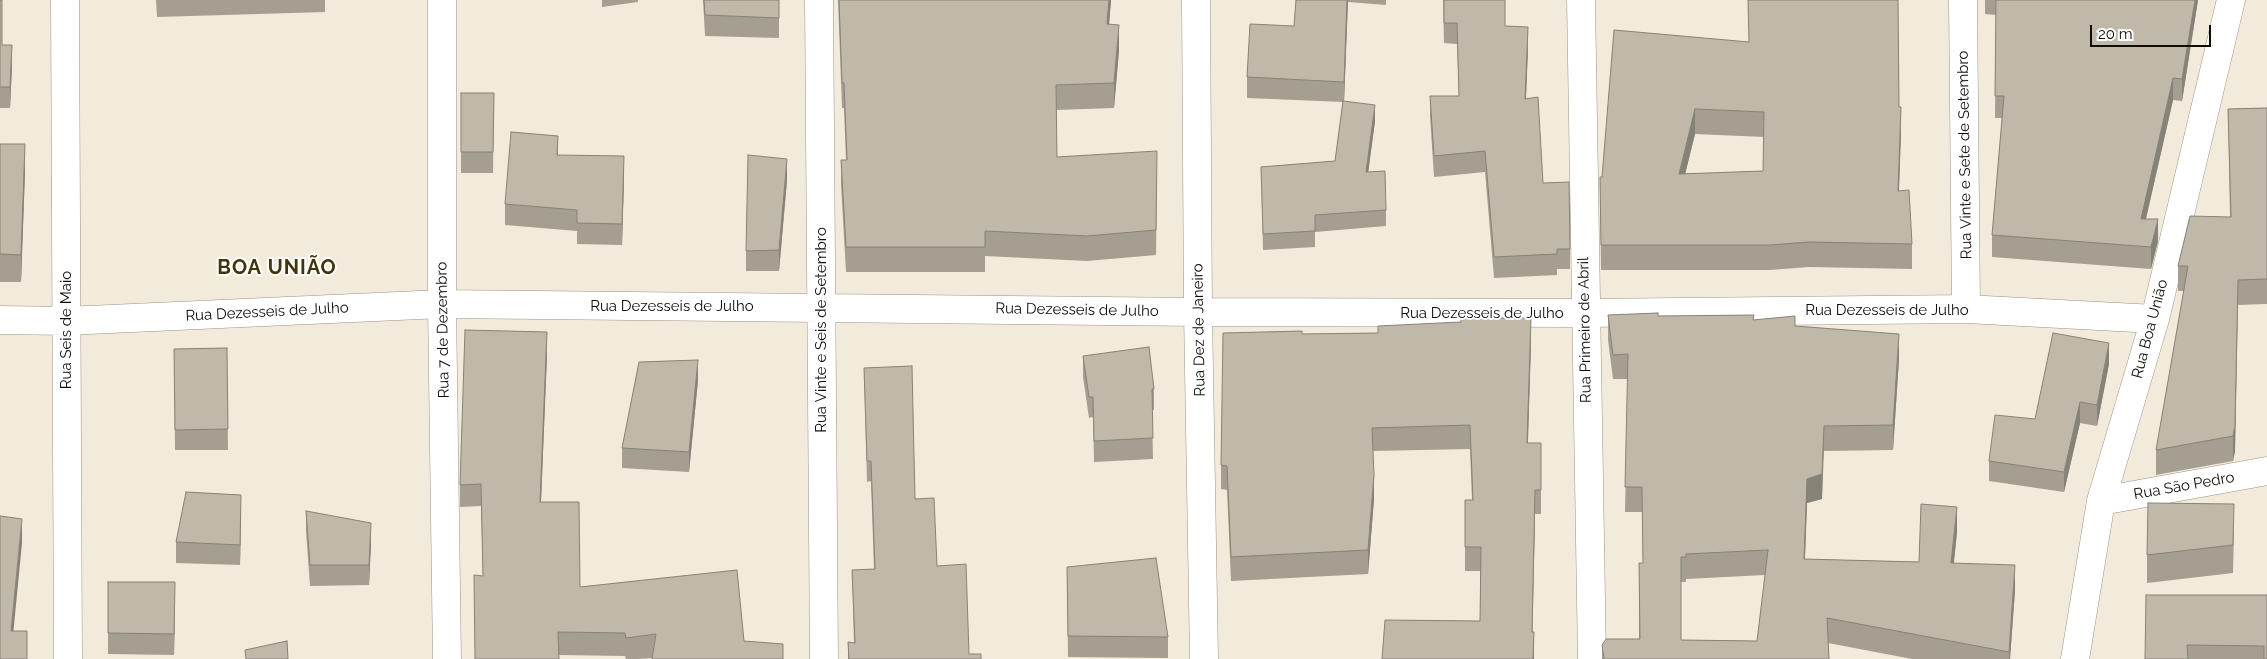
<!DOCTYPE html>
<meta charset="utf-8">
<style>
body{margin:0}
#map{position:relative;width:2267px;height:659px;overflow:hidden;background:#f2ebdb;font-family:Raleway,sans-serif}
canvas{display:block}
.scale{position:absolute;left:2090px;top:25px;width:121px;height:22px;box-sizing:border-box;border:2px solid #0e0c07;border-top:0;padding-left:6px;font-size:15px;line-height:18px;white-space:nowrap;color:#0e0c07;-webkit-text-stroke:4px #fff;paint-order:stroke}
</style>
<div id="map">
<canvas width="2267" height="659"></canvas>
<div class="scale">20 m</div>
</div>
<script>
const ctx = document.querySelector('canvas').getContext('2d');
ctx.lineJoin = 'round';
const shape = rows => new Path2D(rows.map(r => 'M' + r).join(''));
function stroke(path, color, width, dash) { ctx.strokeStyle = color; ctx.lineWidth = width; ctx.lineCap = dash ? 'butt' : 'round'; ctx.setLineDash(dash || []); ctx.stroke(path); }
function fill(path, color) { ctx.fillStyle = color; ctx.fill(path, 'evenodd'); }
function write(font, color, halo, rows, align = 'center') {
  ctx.font = font + ' Raleway,sans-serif'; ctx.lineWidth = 4; ctx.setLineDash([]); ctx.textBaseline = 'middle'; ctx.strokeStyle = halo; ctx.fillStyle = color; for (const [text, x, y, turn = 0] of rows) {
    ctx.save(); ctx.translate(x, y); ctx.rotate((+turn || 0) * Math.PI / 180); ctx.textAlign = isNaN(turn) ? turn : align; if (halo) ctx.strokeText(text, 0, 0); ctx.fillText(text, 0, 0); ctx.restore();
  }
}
const street = shape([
 [65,0,68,659],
 [442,0,442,304,447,659],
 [819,0,824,659],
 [1196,0,1198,312,1204,659],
 [1963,0,1966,309],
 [0,320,66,321,442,304,1198,312,1585,313,1966,309,2155,319],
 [2101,501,2267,471],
 [2075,659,2101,501,2155,319,2231,0]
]);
const secondary = shape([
 [1581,0,1592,659]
]);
stroke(street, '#9a9384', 29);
stroke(secondary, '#9a9384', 29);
stroke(street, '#fff', 28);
stroke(secondary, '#fff', 28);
fill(shape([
 [0,0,2,45,12,66,10,108,0,108],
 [156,0,325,0,325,12,157,17],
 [602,0,638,0,638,2,602,7],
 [703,0,779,0,779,38,705,36],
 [838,0,1111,0,1109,25,1119,50,1114,108,1056,110,1057,157,1157,176,1156,255,1087,261,985,256,985,272,846,272,841,185,841,160,846,160,844,108,842,108],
 [1296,0,1386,0,1386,5,1348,2,1344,102,1375,121,1368,172,1386,210,1386,226,1315,232,1315,247,1263,250,1261,167,1335,161,1343,102,1247,98,1247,77,1294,26],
 [1443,0,1505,26,1528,48,1526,99,1543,183,1570,249,1570,269,1557,269,1557,275,1494,278,1485,172,1434,177,1430,116,1430,96,1459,96,1457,44,1444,43],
 [1748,0,1898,0,1899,107,1901,132,1899,191,1912,244,1912,269,1809,267,1770,270,1601,270,1600,177,1602,177,1749,42],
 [1695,134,1764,137,1763,171,1685,174],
 [1985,0,2198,0,2182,101,2173,100,2146,219,2158,241,2151,269,1992,257,1992,235,2002,118,1995,118,1996,15,1985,14],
 [461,93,494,93,493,173,461,173],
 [2267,108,2267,304,2238,305,2235,451,2233,461,2156,475,2156,450,2184,291,2178,291,2178,266,2230,217,2228,109],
 [0,144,25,172,21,282,0,282],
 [558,155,624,177,622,245,577,244,577,231,505,225,505,204],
 [787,180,779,271,746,271,746,251],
 [1608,315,1658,316,1754,320,1795,326,1899,359,1893,450,1824,451,1822,499,1807,503,1805,559,1919,562,1957,532,1954,563,2015,590,2010,659,1912,659,1828,643,1829,659,1602,659,1602,645,1639,639,1639,563,1643,563,1642,512,1625,512,1628,379,1613,379,1608,340],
 [1765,575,1757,641,1681,640,1681,582,1686,582,1686,579],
 [1378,326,1531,342,1528,443,1541,443,1541,514,1535,514,1532,632,1534,632,1534,659,1382,659,1480,621,1480,571,1465,571,1465,500,1472,500,1470,449,1373,451,1374,499,1368,574,1231,581,1227,490,1221,489,1221,465,1302,334,1378,333],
 [227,348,228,450,175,450,174,349],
 [547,355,541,502,580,587,744,641,783,659,652,658,639,659,626,659,625,656,559,655,483,576,481,506,460,507,460,485],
 [1083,356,1154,389,1154,410,1152,410,1153,459,1094,462,1093,417,1089,418,1083,377],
 [2109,364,2097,426,2080,423,2064,492,1989,481,1989,461,2035,419],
 [864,368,915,499,937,566,969,654,981,659,848,659,848,642,854,643,852,570,874,569,871,481,867,482],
 [698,380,689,472,622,468,622,448],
 [306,511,371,543,369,585,310,586,306,531],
 [241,516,240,565,176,563,176,542],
 [2234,532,2233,573,2147,583,2147,555],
 [1067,567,1168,637,1168,658,1068,657],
 [108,582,175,603,174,655,108,654],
 [2267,595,2267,659,2145,659]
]), '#a59f92');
fill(shape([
 [1109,0,1111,0,1107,49,1107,24],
 [1347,0,1348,0,1344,102,1344,82],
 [2195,0,2198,0,2182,101,2182,79],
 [1119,25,1119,50,1114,108,1114,83],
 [1528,27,1528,48,1525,120,1525,99],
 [12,45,12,66,10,108,10,87],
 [2173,78,2173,100,2141,240,2141,219],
 [1375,105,1375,121,1366,189,1366,172],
 [1901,107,1901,132,1898,216,1898,191],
 [1695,109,1695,134,1679,199,1679,174],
 [558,136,558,156,557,155],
 [25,144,25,172,21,282,21,255],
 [624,156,624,177,622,245,622,224],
 [787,159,787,180,779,271,779,250],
 [2158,219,2158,241,2151,269,2151,247],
 [2238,280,2235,451,2233,461,2233,436],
 [1531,318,1531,342,1527,467,1527,443],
 [547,332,547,355,540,525,540,502],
 [1899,334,1899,359,1893,450,1893,425],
 [2109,343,2109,364,2097,426,2097,405],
 [698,360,698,380,689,472,689,452],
 [2080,402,2080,423,2064,492,2064,472],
 [1824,426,1822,499,1807,503,1804,584,1804,559,1807,479],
 [1374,475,1374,499,1368,574,1368,550],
 [1535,490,1535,514,1532,656,1532,632],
 [241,495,241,516,240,565,240,545],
 [1957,507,1957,532,1951,588,1951,563],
 [22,519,22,543,11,656,11,631],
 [371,523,371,543,369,585,369,565],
 [2015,565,2015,590,2010,659,2009,659],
 [175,582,175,603,174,655,174,634],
 [1534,632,1534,659,1533,659]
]), '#868277');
const building = shape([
 [0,0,2,0,2,45,12,45,10,87,0,87,0,0],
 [704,0,779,0,779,18,705,15,704,0],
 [839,0,1109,0,1107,24,1119,25,1114,83,1056,85,1057,157,1157,151,1156,230,1087,236,985,231,985,247,846,247,841,160,847,160,844,83,842,83,839,0],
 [1296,0,1347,0,1344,82,1247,77,1250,24,1294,26,1296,0],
 [1444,0,1505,0,1505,26,1528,27,1525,99,1538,97,1543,183,1569,182,1570,249,1557,249,1557,254,1494,257,1485,151,1434,156,1430,96,1459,96,1457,23,1444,23,1444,0],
 [1748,0,1898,0,1899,107,1901,107,1898,191,1909,190,1912,244,1809,242,1770,245,1601,245,1600,177,1602,177,1614,30,1749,42,1748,0],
 [1695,109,1764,112,1763,171,1679,174,1695,109],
 [1996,0,2195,0,2182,79,2173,78,2141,219,2158,219,2151,247,1992,235,2004,96,1995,96,1996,0],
 [461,93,494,93,493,152,461,152,461,93],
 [1343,101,1375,105,1366,172,1385,171,1386,210,1315,215,1315,231,1263,234,1261,167,1335,161,1343,101],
 [2267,108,2267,279,2238,280,2235,426,2233,436,2156,450,2188,266,2178,266,2190,216,2231,217,2228,109,2267,108],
 [511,132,558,136,557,155,624,156,622,224,577,223,577,210,505,204,511,132],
 [0,144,25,144,21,255,0,254,0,144],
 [748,155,787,159,779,250,746,251,748,155],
 [1658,313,1658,316,1754,315,1753,320,1795,316,1795,326,1899,334,1893,425,1824,426,1822,474,1807,479,1804,559,1919,562,1921,504,1957,507,1951,563,2015,565,2009,652,1827,618,1829,659,1604,659,1602,645,1606,639,1640,639,1639,563,1643,563,1642,487,1625,487,1628,354,1613,355,1608,315,1658,313],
 [1768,550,1757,641,1681,640,1681,557,1686,557,1686,554,1768,550],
 [1461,318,1531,318,1527,443,1541,443,1541,490,1535,490,1532,632,1534,632,1533,659,1382,659,1385,620,1480,621,1481,547,1465,547,1465,500,1473,500,1470,425,1372,428,1374,475,1368,550,1231,557,1227,466,1221,465,1223,333,1302,331,1302,334,1378,333,1378,326,1461,322,1461,318],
 [465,330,547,332,540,502,579,502,580,587,737,570,744,641,783,644,783,659,652,659,656,634,626,638,625,633,558,632,559,659,475,659,474,575,483,576,481,484,460,485,465,330],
 [2053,333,2109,343,2097,405,2080,402,2064,472,1989,461,1995,415,2035,419,2053,333],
 [1149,347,1154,389,1152,389,1153,438,1094,441,1093,397,1089,397,1083,356,1149,347],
 [227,348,228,429,175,430,174,349,227,348],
 [698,360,689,452,622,448,639,362,698,360],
 [912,366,915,499,934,498,937,566,966,564,969,654,981,654,981,659,849,659,848,642,855,643,852,570,875,569,871,461,867,461,864,368,912,366],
 [186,492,241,495,240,545,176,542,186,492],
 [2148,503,2234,504,2233,545,2147,555,2148,503],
 [306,511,371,523,369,565,310,565,306,511],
 [0,516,22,519,11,631,27,631,27,659,0,659,0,516],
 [1156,558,1168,637,1068,636,1067,567,1156,558],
 [108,582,175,582,174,634,108,633,108,582],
 [2146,595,2267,595,2267,659,2264,659,2264,646,2187,645,2188,659,2145,659,2146,595],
 [287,641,288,659,246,659,245,650,287,641]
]);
fill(building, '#c0b9aa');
stroke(building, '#868277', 1);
write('15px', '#0e0c07', '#fff', [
 ["Rua Vinte e Sete de Setembro",1965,155,-91],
 ["Rua Dezesseis de Julho",672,306],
 ["Rua Dezesseis de Julho",1077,310,1],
 ["Rua Dezesseis de Julho",1887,310],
 ["Rua Dezesseis de Julho",267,312,-3],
 ["Rua Dezesseis de Julho",1482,313],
 ["Rua Boa União",2150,329,-75],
 ["Rua Seis de Maio",66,330,-90],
 ["Rua 7 de Dezembro",443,330,-91],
 ["Rua Vinte e Seis de Setembro",821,330,-90],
 ["Rua Dez de Janeiro",1199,330,-91],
 ["Rua Primeiro de Abril",1585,330,-91],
 ["Rua São Pedro",2184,486,-10]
]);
ctx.letterSpacing = '1px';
write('bold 20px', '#423309', '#fff', [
 ["BOA UNIÃO",277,268]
]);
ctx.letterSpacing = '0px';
</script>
